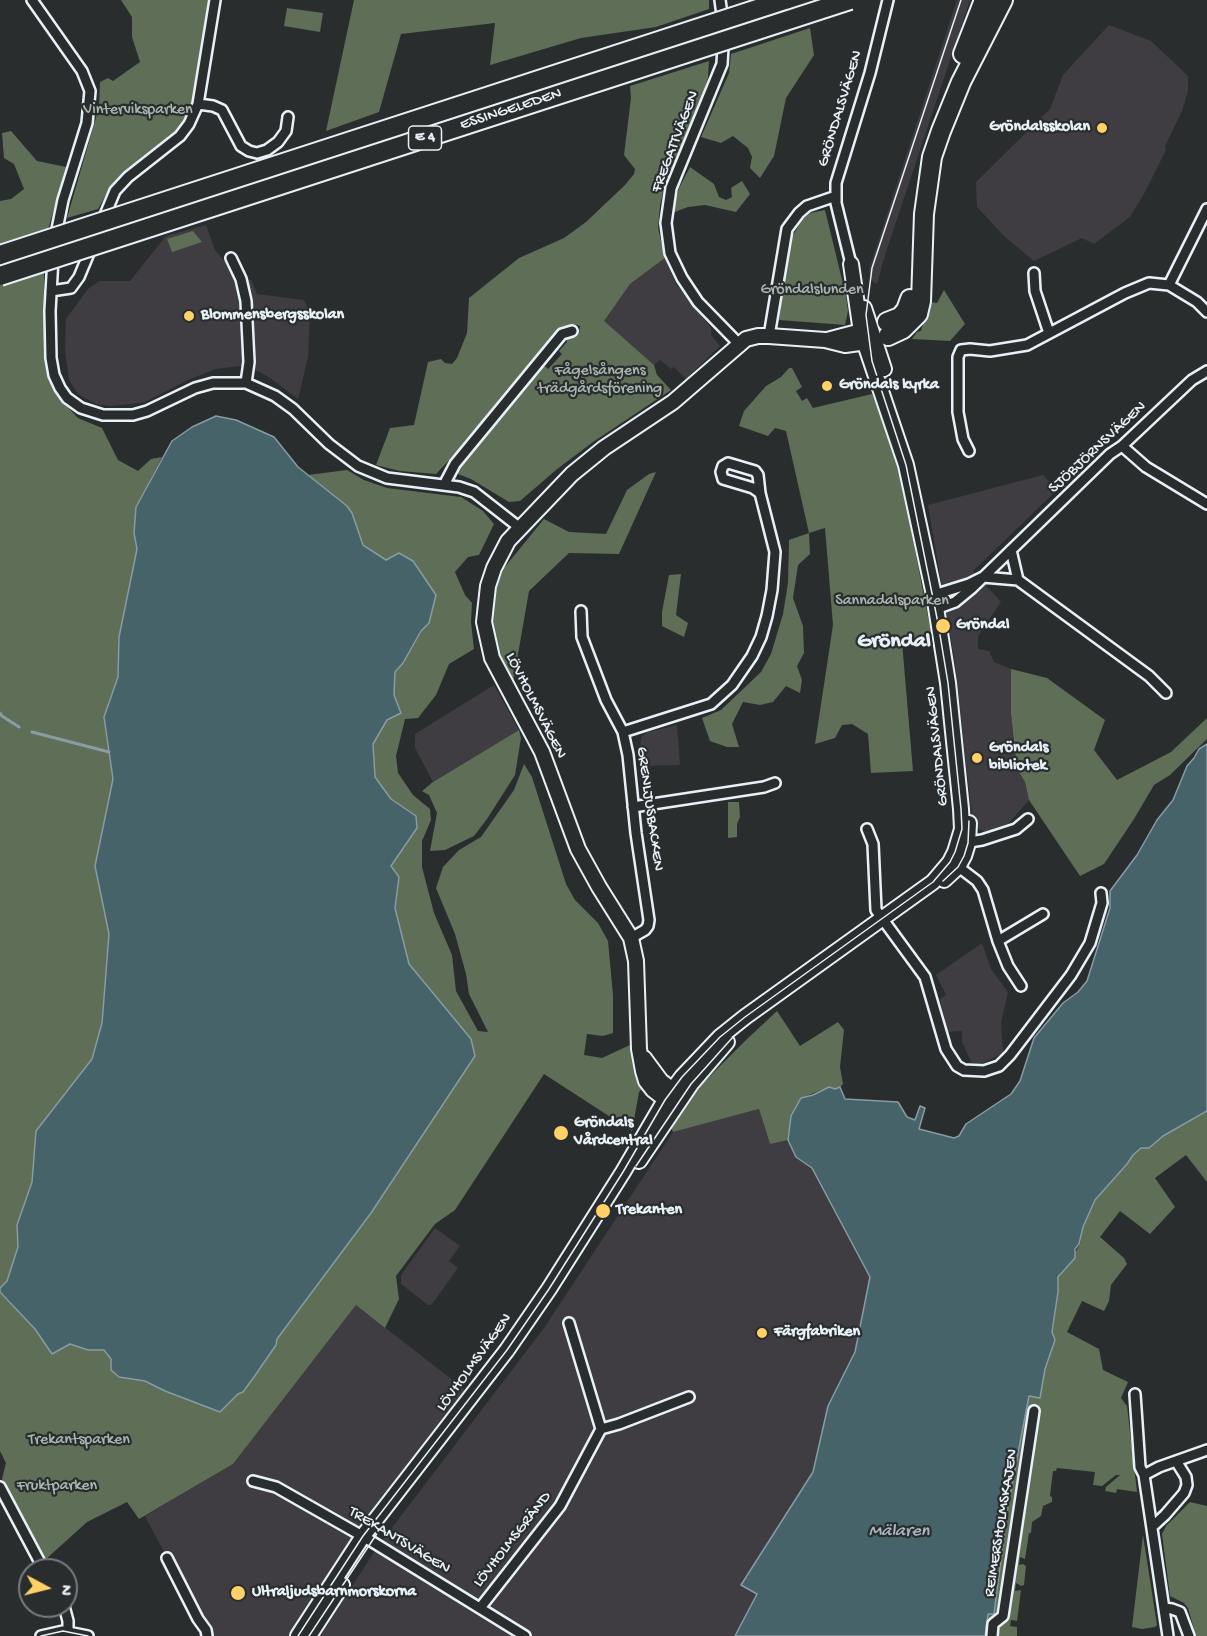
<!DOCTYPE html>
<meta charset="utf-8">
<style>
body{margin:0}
#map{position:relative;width:1207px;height:1636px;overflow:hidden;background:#2a2d2e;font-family:"Gochi Hand",sans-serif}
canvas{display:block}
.north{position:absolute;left:18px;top:1558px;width:60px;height:60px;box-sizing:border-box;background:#2a2d2e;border:2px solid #767b7f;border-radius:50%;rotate:97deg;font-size:16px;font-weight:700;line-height:24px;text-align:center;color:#e8f1f8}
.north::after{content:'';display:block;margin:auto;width:21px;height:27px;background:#ffd166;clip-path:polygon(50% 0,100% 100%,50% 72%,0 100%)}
</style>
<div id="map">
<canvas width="1207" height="1636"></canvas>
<div class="north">N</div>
</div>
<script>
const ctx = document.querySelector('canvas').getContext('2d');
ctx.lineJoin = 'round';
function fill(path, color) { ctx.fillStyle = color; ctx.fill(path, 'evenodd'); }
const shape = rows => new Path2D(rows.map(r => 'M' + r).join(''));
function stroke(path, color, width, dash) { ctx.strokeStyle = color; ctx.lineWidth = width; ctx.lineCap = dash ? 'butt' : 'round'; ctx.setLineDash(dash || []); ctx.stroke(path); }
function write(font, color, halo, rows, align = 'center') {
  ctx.font = font + ' "Gochi Hand",sans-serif'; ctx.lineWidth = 4.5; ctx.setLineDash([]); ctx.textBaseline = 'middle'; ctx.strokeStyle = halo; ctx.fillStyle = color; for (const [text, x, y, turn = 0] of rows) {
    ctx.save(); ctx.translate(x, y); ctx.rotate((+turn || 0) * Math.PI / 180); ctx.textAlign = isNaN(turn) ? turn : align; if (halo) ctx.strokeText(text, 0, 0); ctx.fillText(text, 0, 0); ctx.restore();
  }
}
fill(shape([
 [957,0,970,0,885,255,877,284,873,282,869,270],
 [1109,25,1151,41,1188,76,1188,91,1182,111,1165,146,1166,150,1145,192,1130,217,1094,244,1082,238,1034,261,1004,236,977,207,976,182,1050,109,1063,75],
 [206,225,215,250,239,279,251,280,257,294,304,300,310,313,308,357,298,399,270,378,260,372,240,366,216,369,188,380,145,402,132,404,110,406,96,404,78,394,69,380,65,350,66,319,88,289,99,281,130,281,166,236],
 [665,258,676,284,711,328,711,335,720,346,686,379,674,367,671,369,660,360,654,365,603,321,630,284],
 [1043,475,1057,490,973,571,1001,602,978,636,978,649,989,651,994,662,1011,669,1011,714,1017,769,1025,782,1029,800,1008,824,984,832,973,825,955,663,928,505],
 [494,685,519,730,433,782,415,748,415,734],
 [677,725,680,765,640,766,639,748,642,736,648,732],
 [982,943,991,969,1008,992,1001,1023,1003,1053,980,1065,971,1062,962,1042,962,1031,948,1032,940,999,946,995,936,975],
 [759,1109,770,1144,788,1140,796,1157,812,1167,870,1276,855,1352,828,1406,813,1472,741,1585,757,1594,735,1636,320,1636,378,1546,544,1328,673,1132],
 [435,1228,460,1246,449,1261,458,1268,435,1300,431,1305,428,1305,401,1284,401,1275],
 [356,1305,468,1392,295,1636,206,1636,199,1618,145,1516,233,1464]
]), '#3f3d42');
fill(shape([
 [121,0,210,0,193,102,181,127,122,175,108,191,98,209,67,218,99,107,100,82,108,78,113,81,140,62,132,37,132,17],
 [354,0,709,0,709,9,656,27,581,38,490,65,495,23,401,34,379,112,326,131],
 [287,8,323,13,320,32,284,26],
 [810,28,814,55,786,98,774,156,760,178,750,168,752,157,748,148,733,136,721,143,701,137,729,73,731,54],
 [709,61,708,77,704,92,664,187,660,206,658,228,665,258,630,284,604,321,654,365,657,375,671,390,593,442,556,470,520,501,509,502,471,479,458,474,458,464,542,364,548,369,562,354,559,351,567,342,566,338,579,334,580,326,574,324,561,331,501,405,436,474,400,471,376,465,390,428,414,425,428,362,441,359,445,363,452,364,457,358,467,333,469,298,519,258,564,238,586,222,625,185,634,174,635,169,624,155,631,98,630,86],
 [11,131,37,161,66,167,44,244,44,323,50,373,55,387,64,403,78,418,102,428,118,460,138,471,151,459,162,457,136,507,134,533,137,549,119,637,118,677,104,717,113,779,95,866,109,934,102,1023,92,1059,36,1131,32,1182,17,1225,18,1247,7,1281,0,1288,0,201,11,199,24,189,14,164,4,158,2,133],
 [690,167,714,184,719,197,726,200,732,197,731,188,742,181,750,194,736,212,705,205,688,207,672,213,679,188],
 [825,210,846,296,848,311,845,325,779,320,786,266,792,237,802,220,810,213],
 [193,231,202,242,172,252,167,239],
 [944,290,965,324,950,341,912,339,917,332,921,331,929,302,937,303],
 [789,368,792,368,802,387,796,391,802,401,807,398,813,408,872,394,896,453,932,637,902,642,913,771,871,773,868,734,852,724,842,725,835,738,815,744,833,625,825,528,809,533,810,554,798,565,793,598,803,626,804,653,797,666,802,680,800,693,786,686,773,702,760,705,743,702,732,724,739,747,727,747,710,741,702,718,721,710,761,672,771,654,783,614,788,583,789,540,809,533,786,431,775,428,768,436,739,426,744,411,766,386,781,377],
 [347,470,364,480,387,488,461,497,483,511,494,524,479,555,468,557,455,572,465,595,472,603,471,622,474,649,449,664,436,695,418,718,405,719,396,756,398,773,413,795,430,809,431,820,422,841,422,867,434,913,452,955,456,991,478,1031,488,1032,469,994,466,974,455,934,436,888,443,867,459,850,481,837,514,790,524,764,532,777,566,884,575,900,598,923,608,941,613,995,613,1033,603,1036,587,1034,584,1055,602,1058,630,1045,636,1078,643,1088,639,1092,632,1131,544,1074,455,1210,435,1224,396,1276,399,1299,385,1328,356,1305,233,1464,139,1519,127,1502,87,1522,45,1560,2,1479,6,1463,0,1451,0,1292,35,1329,52,1354,70,1344,88,1350,104,1350,111,1359,119,1377,145,1381,165,1391,220,1411,238,1394,243,1392,254,1377,276,1345,277,1339,371,1213,475,1056,471,1039,409,964,395,908,399,877,391,866,417,828,416,817,391,799,375,777,373,744,387,720,401,712,394,695,395,672,403,663,421,631,429,623,386,560,363,544,352,513,347,506,308,475],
 [656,472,619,554,569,553,529,591,513,683,493,643,491,617,493,594,504,568,544,519,569,532,606,534,627,490,649,474],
 [681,574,676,615,688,623,684,637,662,626,662,612,669,575],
 [1011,669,1047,678,1105,720,1094,750,1117,780,1171,752,1207,718,1207,739,1170,775,1154,785,1134,819,1104,864,1080,876,1029,800,1025,782,1017,769,1011,714],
 [519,730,521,738,515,775,487,819,474,836,445,850,430,851,437,813,429,795,422,791,433,782],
 [728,802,739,802,740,817,737,824,737,837,728,838],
 [777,1011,800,1046,838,1022,844,1030,840,1067,843,1084,840,1087,835,1089,829,1087,801,1098,791,1116,788,1140,770,1144,759,1109,673,1132,671,1127,699,1087,745,1041],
 [1207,1111,1207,1182,1186,1155,1155,1178,1175,1207,1150,1234,1120,1211,1100,1237,1124,1258,1127,1264,1111,1285,1109,1301,1104,1311,1082,1301,1067,1332,1099,1349,1103,1370,1128,1382,1121,1398,1127,1406,1137,1492,1117,1489,1116,1493,1105,1491,1106,1487,1120,1475,1116,1475,1102,1486,1093,1485,1095,1472,1057,1468,1056,1471,1053,1471,1050,1496,1052,1497,1052,1502,1043,1506,1041,1516,1032,1522,1031,1533,1029,1533,1025,1559,1020,1557,1019,1565,1023,1564,1026,1566,1024,1585,1021,1586,1016,1583,1015,1591,1021,1590,1017,1621,1011,1620,1010,1626,1017,1627,1017,1636,985,1636,988,1613,993,1614,1008,1505,1029,1396,1040,1397,1045,1369,1055,1340,1052,1332,1058,1292,1058,1277,1066,1269,1080,1244,1083,1227,1095,1200,1127,1164,1133,1155,1141,1148,1149,1148,1163,1136],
 [1190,1502,1207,1506,1207,1636,1196,1636,1188,1608,1184,1603,1170,1596,1162,1534,1166,1526],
 [1143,1535,1157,1625,1155,1627,1142,1629,1132,1627]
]), '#5e6e57');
const water = shape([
 [216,416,236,420,274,437,298,467,347,506,352,513,363,545,386,560,399,553,413,561,436,595,429,623,421,631,403,663,395,672,394,695,401,713,387,720,373,744,375,777,391,799,416,816,417,828,391,866,399,877,395,908,409,964,471,1039,475,1056,371,1213,277,1339,276,1345,254,1377,243,1392,238,1394,220,1412,165,1391,145,1381,119,1377,111,1370,111,1359,104,1350,88,1350,70,1344,52,1354,35,1329,0,1292,0,1288,7,1281,18,1247,17,1225,32,1182,36,1131,92,1059,102,1023,109,934,95,866,113,779,104,717,118,677,119,637,137,549,134,533,136,507,172,441,192,427,216,416],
 [1207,744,1207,1111,1163,1136,1149,1148,1141,1148,1133,1155,1127,1164,1095,1200,1083,1227,1079,1244,1075,1249,1075,1258,1058,1277,1058,1292,1052,1332,1055,1340,1045,1369,1040,1398,1029,1396,1008,1505,994,1614,988,1614,985,1636,735,1636,757,1594,741,1585,813,1472,828,1406,855,1352,870,1277,812,1168,796,1157,788,1140,791,1116,801,1098,813,1095,829,1087,835,1089,840,1087,845,1099,898,1102,907,1117,915,1120,920,1106,925,1108,919,1129,954,1138,959,1136,966,1124,1011,1094,1020,1081,1034,1038,1063,1003,1078,992,1087,981,1110,908,1110,891,1137,855,1157,820,1173,800,1187,766,1194,758,1199,749,1207,744]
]);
fill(water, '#46636a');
stroke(water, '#879ca3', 1.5);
stroke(shape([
 [0,713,2,716,19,727],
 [32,732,109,752]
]), '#879ca3', 3);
const street = shape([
 [32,0,82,71,90,91,87,123,63,200,55,239],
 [720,0,724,30,722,64,671,188,666,223,670,253,682,278,698,302,739,344],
 [198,104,213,106,222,110,241,146,249,151,257,153,267,150,278,142,286,131,288,117],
 [53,258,50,311,51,358,54,375,60,388,67,398,81,408,103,415,133,415,147,411,195,388,213,383,246,383,275,396,293,409,329,444,358,466,387,478,459,487,474,492,520,528],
 [231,258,241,279,246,301,249,362,246,383],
 [851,264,836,203,836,183,870,73,888,0],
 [1034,273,1035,291,1049,333],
 [1169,285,1207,209],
 [51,291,71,288,79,277,115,191,128,177,180,136,189,124,198,104,215,0],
 [769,336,787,229,799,213,807,206,836,196],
 [1122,446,1146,467,1207,504],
 [969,451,963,439,958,412,958,357,961,350,970,349,990,351,1027,345,1125,293,1149,283,1169,285,1197,302,1207,312],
 [444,485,455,464,562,334,572,331],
 [1011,550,1018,580],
 [934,595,969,584,983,577,1018,580,1149,676,1166,693],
 [936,609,955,602,972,588,1110,454,1122,446,1192,380,1207,371],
 [581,611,582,637,606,700,623,732,628,755,636,833,649,920,648,926,645,930,631,938],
 [623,732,711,704,732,685,752,656,761,637,767,616,772,590,775,552,760,493,758,475,755,471,728,463,723,466,721,472,723,479,753,488,760,493],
 [633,807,764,787,775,783],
 [867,829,873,844,876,910,925,977,946,1049,957,1066,964,1070,984,1071,999,1066,1010,1055,1071,975,1090,943,1102,903,1101,893],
 [963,843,982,840,1016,829,1028,819],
 [956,865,977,881,983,890,998,941,1008,966,1021,986],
 [998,941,1043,914],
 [1135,1394,1140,1467,1144,1475,1168,1636],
 [601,1429,619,1424,689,1397],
 [1144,1475,1159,1467,1207,1450],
 [253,1481,276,1487,371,1541,525,1636],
 [0,1487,44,1570],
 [1152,1527,1165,1515,1184,1493,1187,1485,1186,1477,1176,1461],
 [167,1558,198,1619,206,1630,207,1636],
 [64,1606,68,1621,68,1631,66,1636],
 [480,1608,560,1506,601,1429,569,1323],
 [1164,1608,1172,1609,1180,1612,1189,1636],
 [41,1636,63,1631,88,1636],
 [992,1636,993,1624,1003,1616,1034,1411]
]);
const secondary = shape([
 [864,308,884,369],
 [827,340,869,329],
 [944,880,958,867,964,856,968,843,969,823],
 [644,1058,661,1081,678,1094],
 [671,1104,653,1090,646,1081,643,1071,639,1049,636,961,631,938,599,887,578,849,542,752,492,658,484,622,488,586,494,568,508,541,572,474,604,448,673,402,746,339,758,336,769,336,825,340,845,345,874,341],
 [639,1161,691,1084,727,1042],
 [298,1636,363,1536,507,1350,549,1289,623,1172,665,1100,682,1077,720,1037,745,1017,933,882,950,862,955,852,962,829,961,809,948,683,934,595,906,465,861,332,851,264],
 [309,1636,342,1585]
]);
const highway = shape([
 [963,54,984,0],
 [887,322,900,317,906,310,910,299],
 [888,336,903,329,918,314,921,301,924,214,932,157,941,131,961,82,1003,0]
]);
stroke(street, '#e8f1f8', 14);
stroke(secondary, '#e8f1f8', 18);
stroke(highway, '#e8f1f8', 22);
stroke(street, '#2a2d2e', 9);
stroke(secondary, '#2a2d2e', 14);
stroke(highway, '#2a2d2e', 18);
stroke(shape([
 [943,881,958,867,964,856,968,843,969,821],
 [636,1166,691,1084,733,1037],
 [41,1636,63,1631,88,1636],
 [298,1636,363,1536,507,1350,549,1289,623,1172,665,1100,682,1077,720,1037,745,1017,933,882,950,862,955,852,962,829,961,809,948,683,938,623,906,465,872,361,866,315,872,268,961,0],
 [309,1636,382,1526]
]), '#e8f1f8', 1.5);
const highwayBridge = shape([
 [0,255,785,0],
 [0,276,850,0]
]);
stroke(highwayBridge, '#e8f1f8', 22, []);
stroke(highwayBridge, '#2a2d2e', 18);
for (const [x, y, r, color] of [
 [1102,128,6,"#ffd166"],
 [189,316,6,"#ffd166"],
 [827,386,6,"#ffd166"],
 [943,626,8,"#ffd166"],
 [977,758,6,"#ffd166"],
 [561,1133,8,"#ffd166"],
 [603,1211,8,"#ffd166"],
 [762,1333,6,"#ffd166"],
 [238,1593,8,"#ffd166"]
]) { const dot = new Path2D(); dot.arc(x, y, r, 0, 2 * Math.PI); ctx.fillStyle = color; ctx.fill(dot); stroke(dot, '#2a2d2e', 2); }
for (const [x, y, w] of [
 [425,138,33]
]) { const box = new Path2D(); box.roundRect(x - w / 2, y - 12, w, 24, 4.5); ctx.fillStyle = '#2a2d2e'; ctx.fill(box); stroke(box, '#e8f1f8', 1.5); }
write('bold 15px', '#e8f1f8', null, [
 ["E 4",425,138]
]);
write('16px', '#e8f1f8', '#2a2d2e', [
 ["GRÖNDALSVÄGEN",841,109,-73],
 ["ESSINGELEDEN",511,110,-18],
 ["FREGATTVÄGEN",676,142,-69],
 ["SJÖBJÖRNSVÄGEN",1098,448,-43],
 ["LÖVHOLMSVÄGEN",535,706,63],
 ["GRÖNDALSVÄGEN",938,746,-96],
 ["GRENLJUSBACKEN",649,809,82],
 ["LÖVHOLMSVÄGEN",475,1363,-54],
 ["REIMERSHOLMSKAJEN",1002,1523,-81],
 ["LÖVHOLMSGRÄND",513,1540,-52],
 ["TREKANTSVÄGEN",399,1541,31]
]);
write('16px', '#aab6b0', '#2a2d2e', [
 ["Vinterviksparken",138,111],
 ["Gröndalslunden",812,291],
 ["Fågelsångens",600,372],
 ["trädgårdsförening",600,390],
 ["Sannadalsparken",892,602],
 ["Trekantsparken",79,1441],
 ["Fruktparken",57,1487]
]);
write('bold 16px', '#e8f1f8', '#2a2d2e', [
 ["Gröndalsskolan",1090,128,"right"],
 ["Blommensbergsskolan",201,316],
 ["Gröndals kyrka",839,386],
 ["Gröndal",956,626],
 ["Gröndals",989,749],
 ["bibliotek",989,767],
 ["Gröndals",574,1124],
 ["Vårdcentral",574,1142],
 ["Trekanten",616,1211],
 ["Färgfabriken",774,1333],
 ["Ultraljudsbarnmorskorna",252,1593]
], 'left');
write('italic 18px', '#a7b8bf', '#2a2d2e', [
 ["Mälaren",899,1532]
]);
write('bold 22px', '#e8f1f8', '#2a2d2e', [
 ["Gröndal",894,643]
]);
</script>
